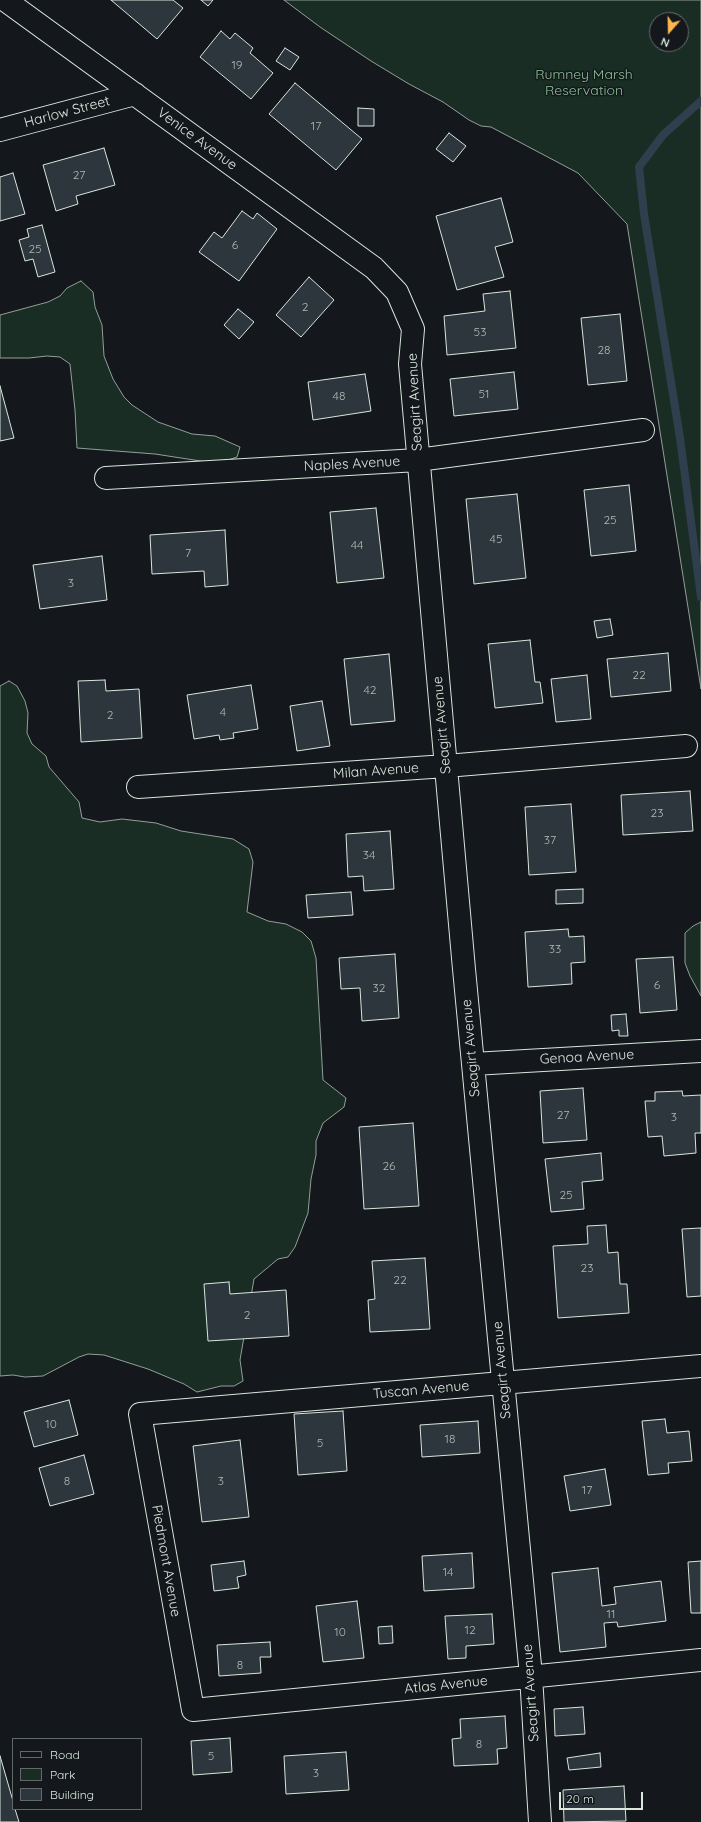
<!DOCTYPE html>
<style>
body{margin:0}
#map{position:relative;width:701px;height:1822px;overflow:hidden;background:#14181c;font-family:Quicksand,sans-serif}
canvas{display:block}
.legend{position:absolute;left:12px;top:1738px;width:130px;height:72px;box-sizing:border-box;background:#14181c;border:1px solid #626a69;margin:0;padding:5px 7px;list-style:none;font-size:12px;color:#d8e6dc}
.legend li{display:flex;align-items:center;gap:8px;height:20px}
.legend b{width:20px;border:1px solid #626a69}
.north{position:absolute;left:649px;top:12px;width:40px;height:40px;box-sizing:border-box;background:#14181c;border:1px solid #626a69;border-radius:50%;rotate:200deg;font-size:11px;font-weight:700;line-height:16px;text-align:center;color:#d8e6dc}
.north::after{content:'';display:block;margin:auto;width:14px;height:18px;background:#ffb74d;clip-path:polygon(50% 0,100% 100%,50% 72%,0 100%)}
.scale{position:absolute;left:559px;top:1792px;width:84px;height:18px;box-sizing:border-box;border:2px solid #d8e6dc;border-top:0;padding-left:5px;font-size:12px;line-height:14px;white-space:nowrap;color:#d8e6dc;-webkit-text-stroke:3px #14181c;paint-order:stroke}
</style>
<div id="map">
<canvas width="701" height="1822"></canvas>
<ul class="legend">
<li><b style="height:5px;background:#14181c"></b>Road</li>
<li><b style="height:11px;background:#1a2d24"></b>Park</li>
<li><b style="height:11px;background:#2c363c"></b>Building</li>
</ul>
<div class="north">N</div>
<div class="scale">20 m</div>
</div>
<script>
const ctx = document.querySelector('canvas').getContext('2d');
ctx.lineJoin = 'round';
function fill(path, color) { ctx.fillStyle = color; ctx.fill(path, 'evenodd'); }
const shape = rows => new Path2D(rows.map(r => 'M' + r).join(''));
function stroke(path, color, width, dash) { ctx.strokeStyle = color; ctx.lineWidth = width; ctx.lineCap = dash ? 'butt' : 'round'; ctx.setLineDash(dash || []); ctx.stroke(path); }
function write(font, color, halo, rows, align = 'center') {
  ctx.font = font + ' Quicksand,sans-serif'; ctx.lineWidth = 3; ctx.setLineDash([]); ctx.textBaseline = 'middle'; ctx.strokeStyle = halo; ctx.fillStyle = color; for (const [text, x, y, turn = 0] of rows) {
    ctx.save(); ctx.translate(x, y); ctx.rotate((+turn || 0) * Math.PI / 180); ctx.textAlign = isNaN(turn) ? turn : align; if (halo) ctx.strokeText(text, 0, 0); ctx.fillText(text, 0, 0); ctx.restore();
  }
}
const green = shape([
 [284,0,701,0,701,689,627,224,578,173,491,127,481,126,469,120,443,102,409,84,371,61,320,27,284,0],
 [657,20,681,20,681,44,657,44,657,20],
 [81,281,93,292,95,307,102,325,104,356,113,379,124,397,132,405,158,422,192,434,215,436,240,447,237,457,228,460,207,462,155,454,77,448,75,410,70,364,60,357,47,356,29,358,0,358,0,315,48,302,60,296,67,288,81,281],
 [9,681,17,686,25,701,28,713,27,733,32,744,46,756,49,767,79,802,82,818,100,822,122,819,156,823,181,831,233,839,249,849,253,862,247,912,268,921,286,924,302,932,311,941,316,958,323,1080,346,1098,344,1107,323,1123,316,1141,316,1155,311,1179,308,1213,295,1247,288,1257,278,1259,254,1279,240,1360,243,1381,234,1386,221,1386,197,1392,184,1384,148,1369,104,1355,88,1354,79,1357,43,1376,25,1377,13,1375,0,1376,0,686,9,681],
 [701,922,701,996,690,976,685,963,685,933,693,926,701,922]
]);
fill(green, '#1a2d24');
stroke(green, '#939e99', 1);
stroke(shape([
 [701,101,663,135,639,167,644,214,680,438,701,597]
]), '#2f3f4d', 8);
const building = shape([
 [111,0,173,0,183,8,157,39,111,0],
 [201,0,213,0,208,6,201,0],
 [221,31,230,39,235,33,253,48,250,53,273,73,251,99,200,57,221,31],
 [285,48,299,57,290,70,276,61,285,48],
 [295,83,362,139,336,170,269,114,295,83],
 [358,108,374,109,374,126,358,126,358,108],
 [449,133,466,146,453,162,436,149,449,133],
 [104,148,115,185,76,196,78,204,56,211,43,165,104,148],
 [13,173,25,214,0,221,0,177,13,173],
 [501,198,513,242,495,247,504,277,457,290,436,216,501,198],
 [242,211,253,219,257,213,277,229,239,281,199,252,214,232,222,238,242,211],
 [42,225,55,272,38,277,33,259,25,261,19,240,29,237,27,229,42,225],
 [309,277,334,300,301,337,276,315,309,277],
 [510,291,516,348,447,355,444,316,485,311,483,294,510,291],
 [238,309,254,322,239,339,224,325,238,309],
 [620,314,627,381,588,385,581,318,620,314],
 [514,372,518,409,454,416,450,379,514,372],
 [365,374,371,411,313,420,308,382,365,374],
 [0,386,14,438,0,441,0,386],
 [629,485,636,551,591,556,584,490,629,485],
 [517,494,526,578,474,584,466,499,517,494],
 [376,508,384,578,337,583,330,512,376,508],
 [225,530,228,585,205,587,204,571,152,574,150,535,225,530],
 [102,556,107,600,40,609,33,565,102,556],
 [610,619,613,635,597,638,594,621,610,619],
 [530,640,535,682,540,682,543,703,495,708,488,644,530,640],
 [668,653,671,691,611,697,607,659,668,653],
 [389,654,395,721,351,725,344,659,389,654],
 [587,675,591,719,556,722,551,679,587,675],
 [105,680,106,691,139,689,142,738,81,742,78,681,105,680],
 [251,685,258,729,233,733,234,738,220,740,219,735,194,739,187,695,251,685],
 [322,701,330,746,297,751,290,706,322,701],
 [690,791,693,831,623,835,621,795,690,791],
 [571,804,576,872,529,875,525,807,571,804],
 [390,831,394,889,364,891,363,876,348,877,346,834,390,831],
 [583,889,583,903,556,904,556,890,583,889],
 [351,892,353,915,308,918,306,895,351,892],
 [568,929,569,937,584,936,585,962,571,963,572,984,528,987,525,932,568,929],
 [395,954,399,1018,362,1021,360,988,341,989,339,958,395,954],
 [673,957,677,1010,640,1013,636,959,673,957],
 [626,1014,628,1036,619,1036,619,1030,612,1031,611,1015,626,1014],
 [583,1088,587,1140,543,1143,540,1091,583,1088],
 [682,1091,683,1096,701,1095,701,1133,695,1133,696,1153,664,1156,662,1136,648,1137,645,1101,655,1101,655,1092,682,1091],
 [413,1123,419,1206,364,1209,359,1127,413,1123],
 [601,1153,603,1180,582,1182,584,1209,551,1212,545,1159,601,1153],
 [606,1225,608,1253,618,1252,620,1284,627,1284,629,1313,558,1318,553,1246,588,1244,587,1226,606,1225],
 [701,1228,701,1296,687,1297,682,1229,701,1228],
 [425,1258,430,1329,370,1332,368,1300,375,1299,372,1261,425,1258],
 [229,1282,230,1294,286,1290,289,1336,208,1341,204,1284,229,1282],
 [69,1400,78,1435,34,1447,24,1412,69,1400],
 [343,1411,347,1471,298,1475,294,1414,343,1411],
 [665,1419,667,1433,689,1431,692,1461,668,1463,669,1473,648,1475,642,1421,665,1419],
 [478,1421,480,1453,422,1457,420,1425,478,1421],
 [240,1440,249,1517,202,1522,193,1446,240,1440],
 [84,1455,94,1494,50,1506,39,1468,84,1455],
 [605,1469,611,1505,570,1511,564,1476,605,1469],
 [472,1553,474,1588,424,1591,422,1556,472,1553],
 [244,1561,246,1575,237,1577,239,1588,214,1591,211,1565,244,1561],
 [701,1561,701,1613,691,1613,688,1562,701,1561],
 [598,1568,602,1606,616,1604,614,1587,661,1581,666,1621,618,1627,617,1622,604,1623,606,1647,560,1652,552,1573,598,1568],
 [357,1601,364,1658,323,1662,316,1606,357,1601],
 [492,1614,494,1644,466,1646,466,1658,448,1659,445,1616,492,1614],
 [392,1626,393,1643,379,1644,378,1627,392,1626],
 [270,1642,271,1657,260,1657,261,1673,219,1676,217,1645,270,1642],
 [583,1707,585,1734,555,1736,554,1709,583,1707],
 [505,1716,507,1748,497,1749,498,1764,454,1766,452,1739,461,1738,460,1719,505,1716],
 [230,1738,232,1772,193,1775,191,1741,230,1738],
 [346,1752,349,1790,286,1794,284,1756,346,1752],
 [600,1753,601,1767,569,1770,567,1758,600,1753],
 [0,1756,13,1801,13,1809,15,1809,19,1822,0,1822,0,1756],
 [624,1786,626,1821,564,1822,563,1790,624,1786]
]);
fill(building, '#2c363c');
stroke(building, '#d8e6dc', 1);
const minor = shape([
 [5,0,374,268,397,292,413,329,410,364,464,969,531,1676,540,1822],
 [0,130,135,94],
 [106,478,418,460,643,430],
 [138,787,446,766,686,746],
 [473,1064,701,1051],
 [701,1366,140,1414,193,1710,701,1660]
]);
stroke(minor, '#d8e6dc', 24);
stroke(minor, '#14181c', 22);
write('12px', '#adbab4', null, [
 ["19",237,65],
 ["17",316,126],
 ["27",79,175],
 ["6",235,245],
 ["25",35,249],
 ["2",305,307],
 ["53",480,332],
 ["28",604,350],
 ["51",484,394],
 ["48",339,396],
 ["25",610,520],
 ["45",496,539],
 ["44",357,545],
 ["7",188,553],
 ["3",71,583],
 ["22",639,675],
 ["42",370,690],
 ["4",223,712],
 ["2",110,715],
 ["23",657,813],
 ["37",550,840],
 ["34",369,855],
 ["33",555,949],
 ["6",657,985],
 ["32",379,988],
 ["27",563,1115],
 ["3",674,1117],
 ["26",389,1166],
 ["25",566,1195],
 ["23",587,1268],
 ["22",400,1280],
 ["2",247,1315],
 ["10",51,1424],
 ["18",450,1439],
 ["5",320,1443],
 ["8",67,1481],
 ["3",221,1481],
 ["17",587,1490],
 ["14",448,1572],
 ["11",611,1614],
 ["12",470,1630],
 ["10",340,1632],
 ["8",240,1665],
 ["8",479,1744],
 ["5",211,1756],
 ["3",316,1773]
]);
write('14px', '#8ac095', '#14181c', [
 ["Rumney Marsh",584,75],
 ["Reservation",584,91]
]);
write('14px', '#d8e6dc', '#14181c', [
 ["Harlow Street",67,112,-15],
 ["Venice Avenue",197,139,36],
 ["Seagirt Avenue",415,402,-93],
 ["Naples Avenue",352,464,-3],
 ["Seagirt Avenue",442,725,-95],
 ["Milan Avenue",376,771,-4],
 ["Seagirt Avenue",471,1048,-95],
 ["Genoa Avenue",587,1057,-3],
 ["Seagirt Avenue",502,1370,-95],
 ["Tuscan Avenue",421,1390,-5],
 ["Piedmont Avenue",166,1561,80],
 ["Atlas Avenue",446,1685,-6],
 ["Seagirt Avenue",531,1693,-94]
]);
</script>
